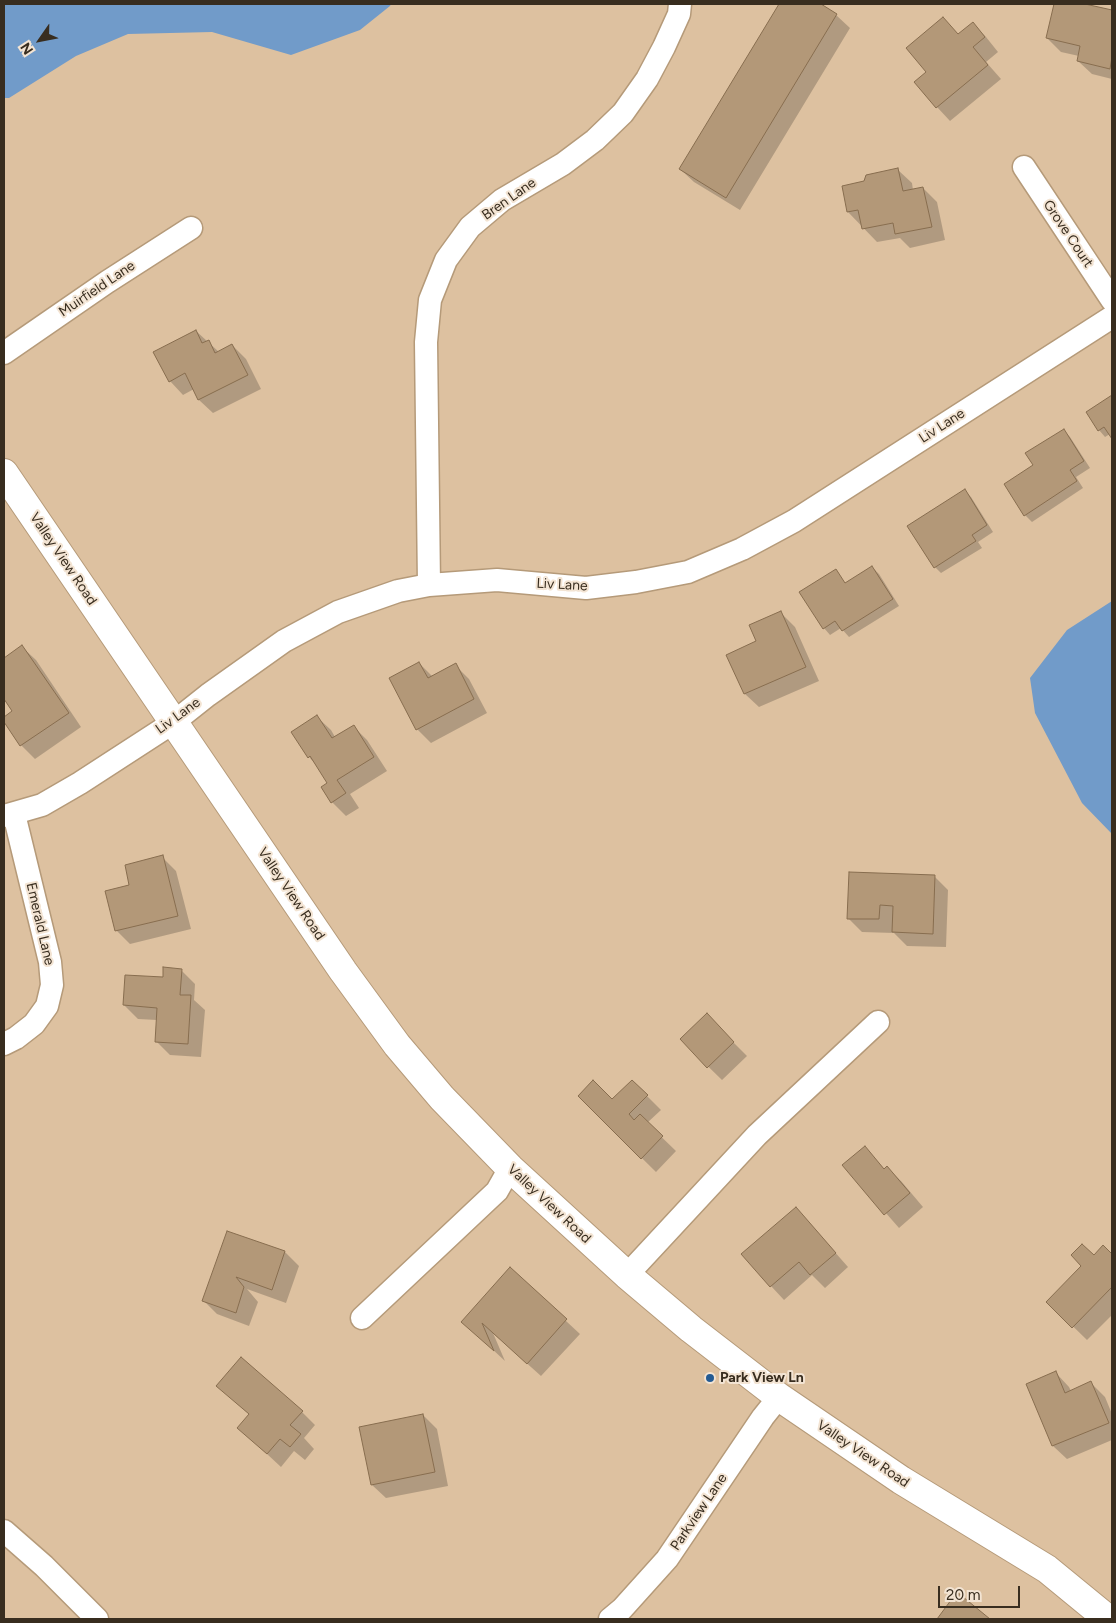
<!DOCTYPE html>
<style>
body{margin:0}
#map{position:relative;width:1116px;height:1623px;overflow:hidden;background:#ddc1a0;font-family:Figtree,sans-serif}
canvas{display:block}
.frame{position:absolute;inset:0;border:5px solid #382d1f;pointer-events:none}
.north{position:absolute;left:15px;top:15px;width:50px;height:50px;-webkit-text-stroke:4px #f3e4d3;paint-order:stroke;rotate:237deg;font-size:14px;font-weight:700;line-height:20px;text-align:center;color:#382d1f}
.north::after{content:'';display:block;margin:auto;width:18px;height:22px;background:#382d1f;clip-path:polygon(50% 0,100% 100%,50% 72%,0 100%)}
.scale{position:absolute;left:938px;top:1586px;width:82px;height:22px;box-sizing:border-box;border:2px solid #382d1f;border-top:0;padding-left:6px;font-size:15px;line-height:18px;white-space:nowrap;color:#382d1f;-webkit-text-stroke:4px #f3e4d3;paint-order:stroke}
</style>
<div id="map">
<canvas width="1116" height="1623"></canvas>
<div class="frame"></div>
<div class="north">N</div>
<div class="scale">20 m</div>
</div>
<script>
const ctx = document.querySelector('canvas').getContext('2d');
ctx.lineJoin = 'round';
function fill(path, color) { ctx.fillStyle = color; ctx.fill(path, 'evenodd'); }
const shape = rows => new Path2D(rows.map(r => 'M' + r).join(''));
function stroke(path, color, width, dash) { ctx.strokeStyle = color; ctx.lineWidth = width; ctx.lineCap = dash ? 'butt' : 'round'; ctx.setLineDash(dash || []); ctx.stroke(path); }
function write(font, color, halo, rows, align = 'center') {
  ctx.font = font + ' Figtree,sans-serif'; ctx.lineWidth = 4; ctx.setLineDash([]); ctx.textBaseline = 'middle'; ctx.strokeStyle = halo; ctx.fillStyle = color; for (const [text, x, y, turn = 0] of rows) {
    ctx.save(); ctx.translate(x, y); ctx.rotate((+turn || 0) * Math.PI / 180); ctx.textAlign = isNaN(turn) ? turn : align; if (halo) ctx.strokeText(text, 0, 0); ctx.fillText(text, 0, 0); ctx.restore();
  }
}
fill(shape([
 [4,4,391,4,390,6,360,30,291,55,212,32,128,34,76,56,9,98,4,98],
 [1112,601,1112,834,1082,803,1035,713,1030,678,1067,630]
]), '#719bc9');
fill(shape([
 [780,4,818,4,836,15,850,28,740,210,694,182,680,169],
 [1055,4,1079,4,1112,11,1112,79,1092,74,1078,61,1079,56,1061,52,1047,38],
 [943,19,959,35,973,24,986,37,998,52,986,62,1001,79,950,121,937,107,927,72],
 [898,170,912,183,913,190,923,188,937,202,945,240,910,248,900,238,877,242,848,212,865,182],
 [196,331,219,352,232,345,246,359,261,389,213,413,199,400,194,389,183,395,170,381],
 [1112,397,1112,437,1110,434,1105,437,1099,430,1088,412],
 [1063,430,1070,437,1090,468,1076,477,1083,488,1032,522,1025,515,1035,465],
 [965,491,971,497,993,532,978,542,982,548,941,573,935,567],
 [872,567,879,574,899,606,849,637,841,628,830,635,824,628,835,571,846,584],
 [781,613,795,627,819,681,759,707,745,694,728,655,757,642],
 [22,647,36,660,81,727,35,759,21,745,4,720,4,718,14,711,4,697,4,659],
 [419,663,433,677,455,665,469,679,487,713,431,743,417,729,390,679],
 [317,717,331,730,335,737,353,726,367,740,387,771,350,794,359,808,346,816,332,802,329,783,319,768,309,757,293,732],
 [162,857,176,871,191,929,130,944,116,930,131,886],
 [934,876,948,890,946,947,907,946,894,933,862,932,848,918],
 [181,970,195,984,194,1000,205,1010,201,1057,170,1055,156,1041,157,1020,138,1019,124,1005,164,979],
 [720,1029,747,1056,722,1080,681,1040],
 [632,1081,661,1110,647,1123,676,1151,656,1172,579,1096,612,1101],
 [865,1148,885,1170,887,1168,901,1181,923,1207,899,1228,844,1165],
 [796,1208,848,1267,825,1288,812,1275,784,1300,771,1286],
 [228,1232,285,1252,299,1266,286,1303,247,1289,258,1302,249,1326,217,1314,204,1301],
 [1103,1247,1112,1255,1112,1315,1087,1340,1048,1302],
 [510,1269,580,1334,541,1376,493,1333,505,1361,463,1322],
 [1056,1373,1069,1387,1071,1391,1091,1383,1105,1397,1112,1414,1112,1440,1067,1459,1053,1446,1028,1385],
 [232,1399,302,1412,315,1425,304,1438,314,1449,305,1460,294,1451,281,1467,239,1428,250,1415],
 [423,1415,437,1429,448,1486,386,1498,372,1485]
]), '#0003');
const building = shape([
 [779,4,821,4,837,14,726,198,679,169,779,4],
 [1054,4,1085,4,1112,10,1112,57,1110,69,1077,61,1080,46,1046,38,1054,4],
 [943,17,958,34,973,22,985,37,973,47,988,65,936,108,914,82,926,72,906,48,943,17],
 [898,168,903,191,923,187,932,227,895,234,893,223,862,229,858,210,847,212,842,186,864,181,866,175,898,168],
 [196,330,202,343,209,340,215,353,232,344,248,375,198,400,185,373,169,382,153,352,196,330],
 [1112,395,1112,439,1104,427,1098,431,1086,412,1112,395],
 [1064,429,1084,461,1070,470,1077,481,1024,516,1004,484,1033,465,1025,453,1064,429],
 [965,489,987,525,972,535,976,541,934,568,907,526,965,489],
 [872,566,893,599,842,631,835,621,823,629,799,592,836,569,845,583,872,566],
 [781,611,806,667,744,694,726,655,756,641,749,625,781,611],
 [22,645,69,713,20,746,4,722,4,717,12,711,4,699,4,658,22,645],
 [419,662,428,678,456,663,474,699,416,730,389,678,419,662],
 [317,715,332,738,354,725,374,757,337,780,346,793,331,803,321,787,327,783,310,756,308,758,291,732,317,715],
 [163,855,178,916,115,931,105,891,129,885,125,865,163,855],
 [849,872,935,875,933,934,892,932,893,906,880,905,879,919,847,919,849,872],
 [163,967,182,969,180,995,191,995,188,1044,155,1042,157,1008,123,1005,125,975,163,977,163,967],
 [707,1013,734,1042,707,1068,680,1039,707,1013],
 [593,1080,612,1099,632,1080,648,1095,629,1114,634,1120,640,1114,663,1136,641,1159,578,1096,593,1080],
 [865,1146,884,1169,887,1166,910,1193,884,1215,842,1165,865,1146],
 [796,1207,836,1253,810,1275,799,1262,770,1287,741,1254,796,1207],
 [227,1231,285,1251,272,1290,236,1277,244,1287,236,1313,202,1301,227,1231],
 [1082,1244,1094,1255,1103,1245,1112,1254,1112,1287,1072,1328,1046,1302,1081,1266,1071,1255,1082,1244],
 [510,1267,567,1319,527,1364,482,1323,494,1351,461,1322,510,1267],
 [241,1357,303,1411,290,1425,301,1434,290,1447,280,1439,267,1454,237,1428,249,1414,216,1386,241,1357],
 [1056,1371,1065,1393,1091,1381,1109,1423,1052,1446,1026,1384,1056,1371],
 [423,1414,435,1472,371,1485,359,1427,423,1414],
 [957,1592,990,1619,937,1619,957,1592]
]);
fill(building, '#b39878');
stroke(building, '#876d4f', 1);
const minor = shape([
 [1024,167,1112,300],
 [4,353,107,282,191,228],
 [429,585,426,342,430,300,446,260,470,227,502,200,563,164,595,140,623,113,647,79,664,47,679,14,680,4],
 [4,816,42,805,80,783,174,722,208,695,284,641,338,612,398,591,429,585,497,580,586,588,636,582,688,572,742,549,794,521,1112,317],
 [4,1044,16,1038,34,1024,47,1006,52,985,50,962,14,814],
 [627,1275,757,1135,878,1022],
 [362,1318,497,1191,510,1168],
 [4,1531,44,1566,97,1619],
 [610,1619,622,1609,667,1559,763,1417,779,1397]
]);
const tertiary = shape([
 [4,473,343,971,397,1045,442,1098,510,1168,627,1275,691,1329,779,1397,901,1480,1047,1569,1108,1619]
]);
stroke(minor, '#b59a79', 25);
stroke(tertiary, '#b59a79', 30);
stroke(minor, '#fff', 22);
stroke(tertiary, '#fff', 28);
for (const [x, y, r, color] of [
 [710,1378,5,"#245b93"]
]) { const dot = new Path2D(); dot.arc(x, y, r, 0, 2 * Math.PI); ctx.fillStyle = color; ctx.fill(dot); stroke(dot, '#f3e4d3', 2); }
write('14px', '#382d1f', '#f3e4d3', [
 ["Bren Lane",509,199,-35],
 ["Grove Court",1068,234,56],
 ["Muirfield Lane",97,289,-34],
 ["Liv Lane",942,426,-33],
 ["Valley View Road",63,559,56],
 ["Liv Lane",562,585,3],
 ["Liv Lane",178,716,-36],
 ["Valley View Road",291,894,56],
 ["Emerald Lane",40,924,77],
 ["Valley View Road",549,1204,43],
 ["Valley View Road",863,1454,34],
 ["Parkview Lane",699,1512,-56]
]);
write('bold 14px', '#382d1f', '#f3e4d3', [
 ["Park View Ln",720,1378]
], 'left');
</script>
